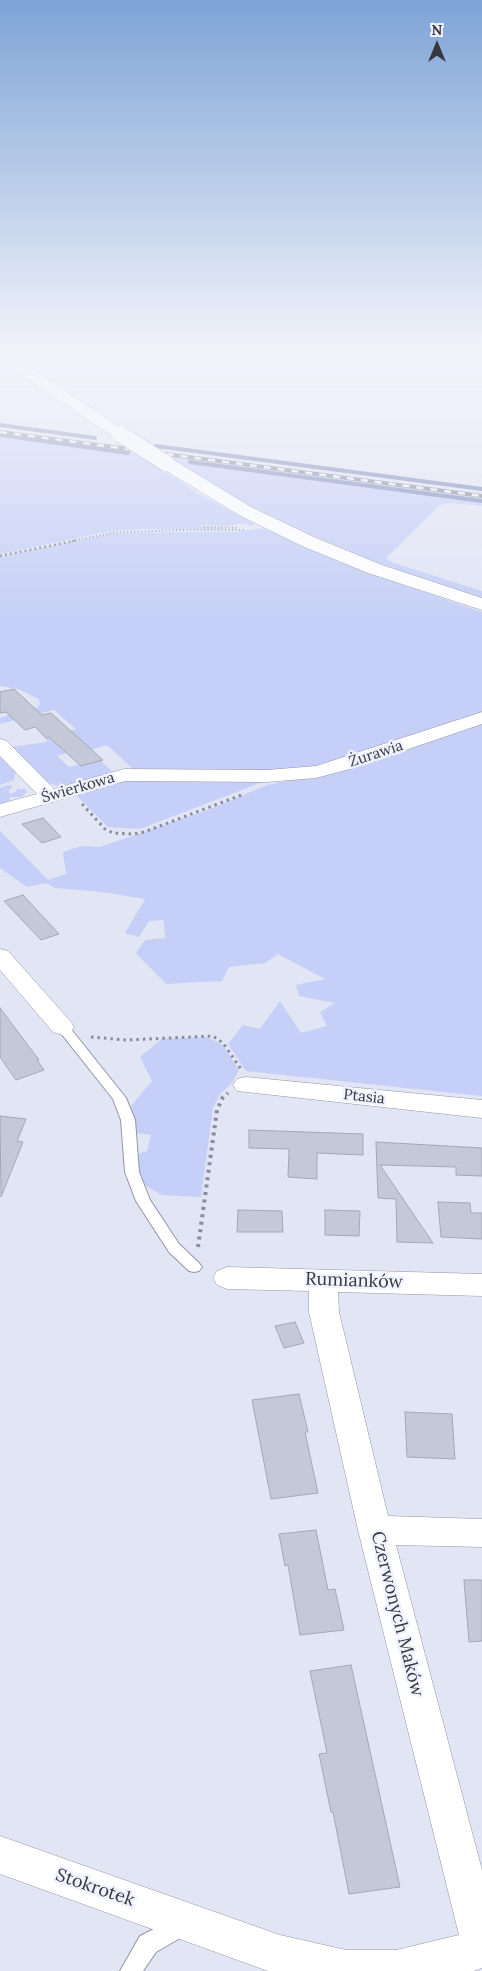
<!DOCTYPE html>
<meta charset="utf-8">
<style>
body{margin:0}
#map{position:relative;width:482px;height:1971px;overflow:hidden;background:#e1e5f4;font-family:Lora,serif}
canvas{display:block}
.north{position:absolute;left:412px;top:20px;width:50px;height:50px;-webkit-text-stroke:4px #eff2ff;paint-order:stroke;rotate:0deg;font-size:14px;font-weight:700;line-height:20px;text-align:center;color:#36383e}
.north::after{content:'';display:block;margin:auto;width:18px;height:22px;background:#36383e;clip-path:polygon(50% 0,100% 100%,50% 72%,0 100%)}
</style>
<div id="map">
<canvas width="482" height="1971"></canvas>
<div class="north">N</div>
</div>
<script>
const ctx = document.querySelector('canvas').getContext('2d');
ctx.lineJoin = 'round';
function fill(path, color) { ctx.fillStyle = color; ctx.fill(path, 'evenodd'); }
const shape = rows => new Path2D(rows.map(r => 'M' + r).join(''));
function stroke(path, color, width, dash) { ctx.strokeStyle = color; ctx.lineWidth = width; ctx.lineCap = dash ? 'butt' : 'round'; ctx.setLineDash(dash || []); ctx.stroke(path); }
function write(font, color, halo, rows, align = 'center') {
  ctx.font = font + ' Lora,serif'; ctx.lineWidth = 5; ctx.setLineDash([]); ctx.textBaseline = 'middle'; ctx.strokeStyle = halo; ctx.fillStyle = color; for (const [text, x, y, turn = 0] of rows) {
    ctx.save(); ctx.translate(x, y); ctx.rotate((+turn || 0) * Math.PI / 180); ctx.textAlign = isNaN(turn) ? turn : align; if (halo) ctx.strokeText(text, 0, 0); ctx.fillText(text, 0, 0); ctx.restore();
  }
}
fill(shape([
 [0,435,141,454,197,493,255,524,252,526,243,523,228,526,202,525,201,527,227,528,222,529,144,529,106,532,0,554],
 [167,456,482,498,482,506,450,503,440,505,386,558,391,562,482,591,482,601,383,568,272,521],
 [264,528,307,548,375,575,482,612,482,713,323,766,265,772,133,769,107,745,80,753,76,750,57,756,69,767,100,760,114,773,65,786,57,786,46,782,10,747,47,742,46,738,76,729,54,710,0,724,0,718,11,714,22,713,37,708,40,704,39,699,18,689,0,686,0,557,109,534,175,532,236,532],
 [482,722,482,1096,246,1071,228,1044,243,1025,260,1029,280,1001,301,1033,327,1026,320,1012,335,1003,299,996,296,985,325,979,278,954,265,963,229,967,222,981,166,984,136,953,145,940,165,938,164,920,149,921,139,937,125,933,145,899,102,892,55,888,46,883,27,887,0,868,0,831,48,880,66,874,63,852,81,846,100,847,208,810,267,785,341,770],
 [0,756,19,768,15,774,14,780,0,785],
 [129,780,268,780,140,829,108,827,75,794],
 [9,785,13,787,9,790,9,794,16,792,17,789,25,789,27,792,21,797,10,797,9,801,0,804,0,788],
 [207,1037,223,1045,239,1070,232,1083,220,1094,213,1108,201,1197,162,1195,141,1183,133,1156,147,1151,151,1135,137,1133,131,1106,152,1081,140,1057,162,1039]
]), '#c5cff7');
stroke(shape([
 [0,425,95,438],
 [0,435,128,453],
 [156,446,482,489],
 [190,462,482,501]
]), '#808cba', 4);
const building = shape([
 [14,689,42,715,51,713,103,760,81,766,49,737,46,738,35,727,25,730,6,712,0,713,0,692,14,689],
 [43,818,61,837,42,843,22,824,43,818],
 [23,895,59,934,41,940,4,901,23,895],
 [0,1008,39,1060,37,1060,44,1070,16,1080,0,1057,0,1008],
 [0,1116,26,1119,17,1141,23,1142,1,1197,0,1116],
 [249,1130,363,1134,363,1155,317,1153,317,1179,288,1177,289,1149,249,1148,249,1130],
 [376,1142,482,1148,482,1176,456,1175,456,1167,380,1165,433,1243,397,1242,396,1199,378,1198,376,1142],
 [438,1202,470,1203,471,1213,482,1213,482,1239,441,1237,438,1202],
 [238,1210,282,1211,283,1232,237,1232,238,1210],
 [325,1210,360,1211,359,1236,325,1235,325,1210],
 [295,1322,304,1343,284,1348,275,1326,295,1322],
 [299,1394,308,1432,305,1432,318,1493,271,1499,252,1400,299,1394],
 [405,1412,452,1414,455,1459,407,1457,405,1412],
 [316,1530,328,1590,335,1589,344,1630,300,1635,288,1565,285,1566,279,1534,316,1530],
 [464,1580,482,1580,482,1641,469,1642,464,1580],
 [351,1665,400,1887,349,1894,333,1812,331,1812,319,1754,327,1753,310,1671,351,1665]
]);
fill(building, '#c4c8d7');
stroke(building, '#a3a7b6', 1);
const lane = shape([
 [62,1023,67,1024,126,1098,135,1120,139,1172,150,1200,179,1244,199,1263,202,1267,199,1271,194,1272,189,1271,169,1252,136,1201,125,1172,121,1120,113,1099,56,1027,62,1023],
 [182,1915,189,1919,193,1926,189,1933,156,1952,143,1971,120,1971,140,1936,182,1915]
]);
const street = shape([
 [482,712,482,724,350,769,316,778,267,782,125,781,0,817,0,804,37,794,0,756,0,739,7,741,54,789,124,769,267,770,316,766,482,712],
 [0,949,8,951,71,1022,74,1027,71,1032,62,1035,53,1032,0,970,0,949],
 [246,1077,482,1100,482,1118,237,1091,233,1085,237,1079,246,1077],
 [227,1267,482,1274,482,1296,338,1292,339,1312,388,1516,482,1519,482,1547,396,1545,482,1870,482,1968,473,1971,268,1971,0,1874,0,1836,280,1935,346,1950,396,1950,459,1935,358,1530,309,1312,309,1291,227,1289,217,1285,213,1278,217,1271,227,1267]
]);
const secondary = shape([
 [0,350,5,351,126,431,128,434,126,437,114,437,0,361,0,350],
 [166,458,172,459,251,507,316,538,382,565,482,598,482,610,368,573,302,546,239,515,160,467,158,463,160,459,166,458]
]);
stroke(lane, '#9296a4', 2);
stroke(street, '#9296a4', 1);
stroke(secondary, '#9296a4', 1);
stroke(shape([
 [204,527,239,528],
 [72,541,111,533,175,530,244,530]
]), '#8a8d97', 2, [1, 2.5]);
stroke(shape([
 [0,556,78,540]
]), '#8a8d97', 2.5, [2, 3]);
stroke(shape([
 [82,804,105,829,113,833,133,834,144,832,244,794],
 [91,1037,126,1040,213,1036,223,1043,241,1069]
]), '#8a8d97', 3, [2.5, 4]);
stroke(shape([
 [198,1247,217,1110,223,1097,228,1093]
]), '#8a8d97', 4, [3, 4.5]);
fill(lane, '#fff');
fill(street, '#fff');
fill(secondary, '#fff');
const rail = shape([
 [0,432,482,496]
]);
stroke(rail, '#888b95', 4);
stroke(rail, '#eff2ff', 2.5, [7]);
const secondaryBridge = shape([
 [120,434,166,463]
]);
stroke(secondaryBridge, '#9296a4', 17, []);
stroke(secondaryBridge, '#fff', 16);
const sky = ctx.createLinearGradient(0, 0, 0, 625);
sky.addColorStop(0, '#7ea4d6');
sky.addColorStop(0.56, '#f2f3fa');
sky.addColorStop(1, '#f2f3fa00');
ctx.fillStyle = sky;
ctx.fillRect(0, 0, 482, 625);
write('15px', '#36383e', '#eff2ff', [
 ["Żurawia",376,754,-18],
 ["Świerkowa",78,788,-16],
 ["Ptasia",364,1097,6]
]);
write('18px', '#36383e', '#eff2ff', [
 ["Rumianków",354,1281,2],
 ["Czerwonych Maków",397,1614,76],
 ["Stokrotek",95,1888,19]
]);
</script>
